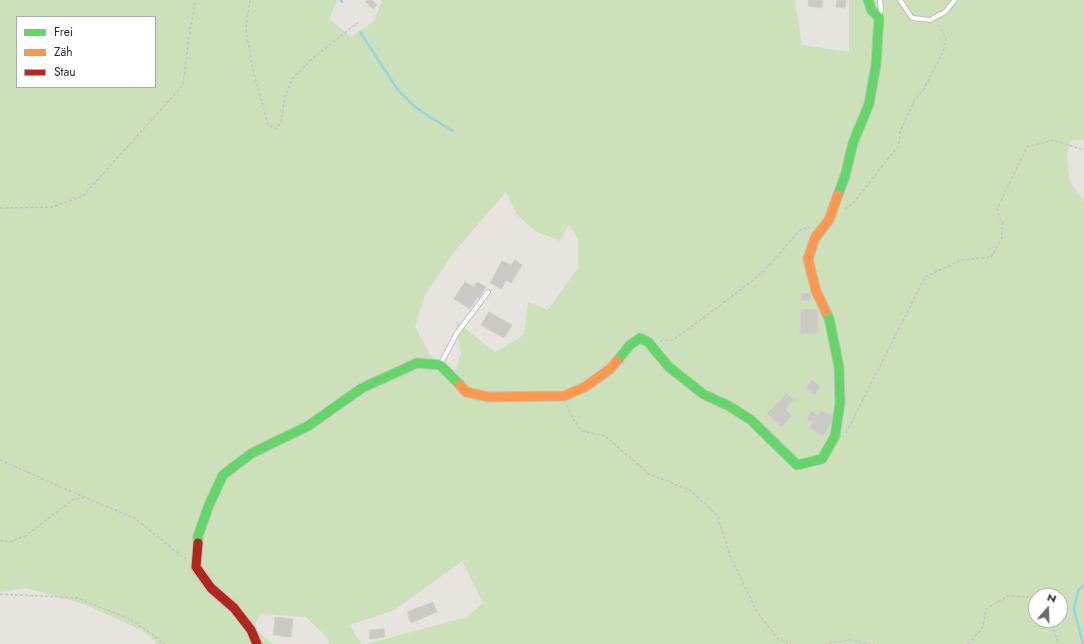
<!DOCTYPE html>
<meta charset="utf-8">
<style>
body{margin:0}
#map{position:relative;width:1084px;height:644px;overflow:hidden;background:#e6e3de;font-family:Jost,sans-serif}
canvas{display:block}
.legend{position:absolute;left:16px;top:16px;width:140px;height:72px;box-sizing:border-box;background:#fff;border:1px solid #a9a9a9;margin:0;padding:5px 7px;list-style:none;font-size:12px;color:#292929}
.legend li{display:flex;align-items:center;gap:8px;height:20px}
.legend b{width:20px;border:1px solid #a9a9a9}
.north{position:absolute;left:1028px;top:588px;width:40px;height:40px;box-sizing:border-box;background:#fff;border:1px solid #a9a9a9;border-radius:50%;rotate:20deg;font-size:11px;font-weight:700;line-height:16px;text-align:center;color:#292929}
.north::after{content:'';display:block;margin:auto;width:14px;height:18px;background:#6b6a68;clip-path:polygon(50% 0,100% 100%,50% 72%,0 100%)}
</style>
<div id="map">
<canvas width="1084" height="644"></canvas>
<ul class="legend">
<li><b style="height:5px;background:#63d668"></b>Frei</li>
<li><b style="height:5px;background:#ff974d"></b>Zäh</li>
<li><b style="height:5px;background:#b3261e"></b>Stau</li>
</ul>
<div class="north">N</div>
</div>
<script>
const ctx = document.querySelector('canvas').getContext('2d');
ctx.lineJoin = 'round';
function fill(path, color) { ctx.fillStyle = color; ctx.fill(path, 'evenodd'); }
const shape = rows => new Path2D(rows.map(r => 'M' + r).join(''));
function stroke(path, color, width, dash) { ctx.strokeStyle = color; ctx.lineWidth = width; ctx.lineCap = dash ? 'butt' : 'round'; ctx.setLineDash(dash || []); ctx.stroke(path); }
fill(shape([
 [0,0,338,0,333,8,330,19,351,37,374,21,382,1,381,0,795,0,802,45,849,52,849,0,1084,0,1084,140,1071,140,1067,156,1070,182,1084,201,1084,644,366,644,467,617,483,603,462,561,395,610,349,625,362,644,329,644,328,638,306,617,261,614,257,620,255,629,273,644,154,644,156,642,141,630,84,604,26,588,0,592],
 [17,17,155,17,155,87,17,87],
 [506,192,516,214,537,232,560,241,569,224,578,239,578,268,548,310,528,302,524,334,519,338,495,352,456,321,461,354,455,371,430,355,415,326,425,295,454,252],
 [1036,596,1060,596,1060,620,1036,620]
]), '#cce1b9');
stroke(shape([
 [341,0,342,2],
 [360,32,398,90,415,107,436,121,453,131],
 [1083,644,1074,609,1078,591,1084,585]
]), '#95d6e5', 2.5);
const building = shape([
 [367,0,372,0,377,5,373,9,366,2,367,0],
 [809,0,823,0,822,8,808,6,809,0],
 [837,0,846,0,845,8,836,7,837,0],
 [515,260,522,265,511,283,506,280,502,289,490,283,502,261,511,265,515,260],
 [465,282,474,287,477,282,486,287,479,298,477,297,470,309,454,299,465,282],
 [810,293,811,300,802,301,801,294,810,293],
 [801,309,818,310,817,334,800,334,801,309],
 [489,312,512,325,504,338,481,325,489,312],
 [812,380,820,387,814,395,806,388,812,380],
 [787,393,794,400,785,409,792,416,781,427,767,413,787,393],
 [821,410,834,417,823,436,809,428,813,422,807,419,811,411,818,415,821,410],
 [433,602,437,612,411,623,407,612,433,602],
 [275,617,293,619,291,637,273,635,275,617],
 [384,629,385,637,370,639,369,630,384,629]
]);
fill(building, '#cbc9c5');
stroke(building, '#d1cfcb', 1);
const lane = shape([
 [900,0,912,18,930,20,945,12,955,0],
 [879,15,881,10,880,0],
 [441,363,457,333,488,292]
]);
const fast = shape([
 [838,195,845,176,853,143,869,104,876,65,879,18,871,9,868,0],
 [617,361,630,345,640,338,648,342,669,367,703,394,729,406,751,420,797,465,822,459,835,436,840,403,839,367,829,318,826,312],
 [198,543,198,536,209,505,223,475,252,453,308,426,362,388,417,363,440,365,460,385]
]);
const slow = shape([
 [826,312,816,291,808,259,815,238,829,220,838,195],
 [460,385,466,392,488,397,564,396,585,387,610,369,617,361]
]);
const jam = shape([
 [198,543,196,567,211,588,234,608,251,630,257,644]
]);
stroke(lane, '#c0bfbf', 6);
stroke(fast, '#c0bfbf', 11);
stroke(slow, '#c0bfbf', 11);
stroke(jam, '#c0bfbf', 11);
stroke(shape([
 [250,0,246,28,252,66,268,125,276,129,281,122,285,97,292,79,313,58,360,21],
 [0,208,52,207,83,196,183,85,190,30,196,0],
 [845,209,854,202,899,145,900,132,914,101,924,89,943,52,946,38,939,25,940,22],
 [660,341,672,340,694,325,748,284,765,270,800,230,810,227],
 [567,405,572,418,582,431,605,436,649,474,690,490,717,515,731,558,757,612,777,638,791,644],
 [846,433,925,277,961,260,991,257,1002,238,1002,223,997,209,1027,147,1053,140,1084,150],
 [0,460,70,491,136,519,179,554,186,558],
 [0,540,9,542,25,536,74,499,84,498],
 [0,594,77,598,132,620,165,644],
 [1051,620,1058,644],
 [824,644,849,640,874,644],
 [968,644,983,627,986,609,1008,596,1036,597]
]), '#c6c5c5', 1.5, [3, 2]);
stroke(lane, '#fbfbfa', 4);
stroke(fast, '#63d668', 9);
stroke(slow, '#ff974d', 9);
stroke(jam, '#b3261e', 9);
</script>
